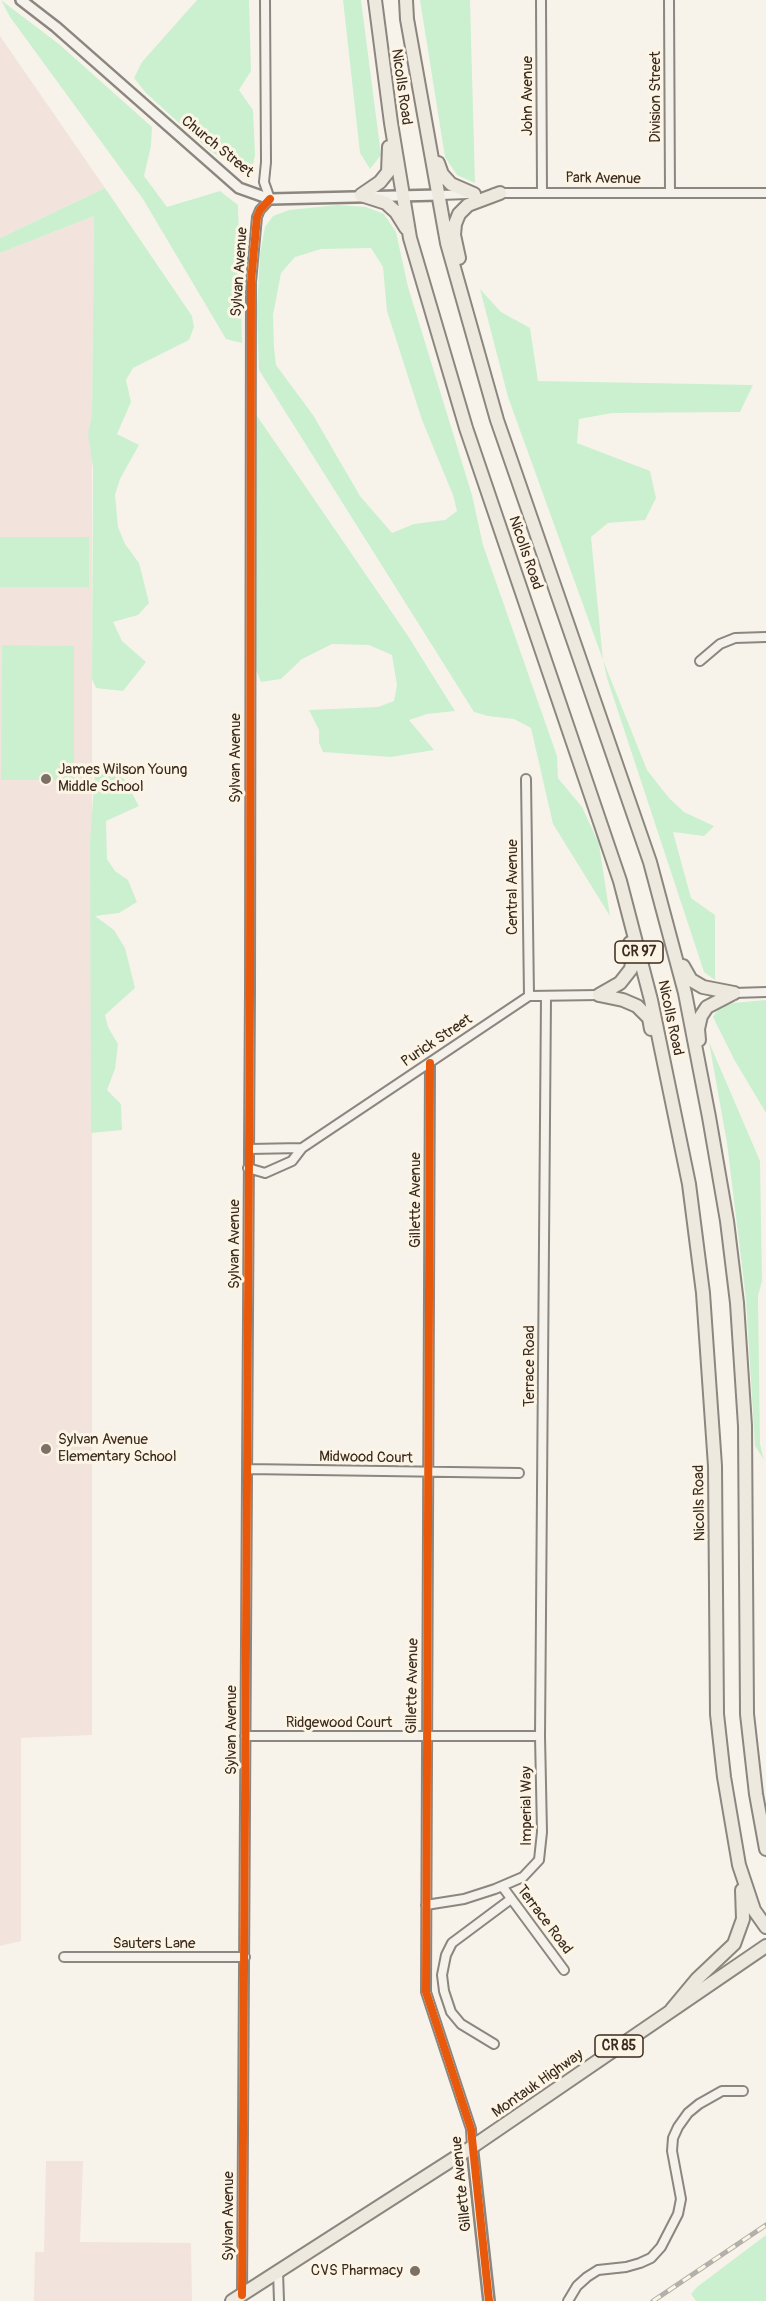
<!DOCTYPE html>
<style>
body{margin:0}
canvas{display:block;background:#f7f3ea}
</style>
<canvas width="766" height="2301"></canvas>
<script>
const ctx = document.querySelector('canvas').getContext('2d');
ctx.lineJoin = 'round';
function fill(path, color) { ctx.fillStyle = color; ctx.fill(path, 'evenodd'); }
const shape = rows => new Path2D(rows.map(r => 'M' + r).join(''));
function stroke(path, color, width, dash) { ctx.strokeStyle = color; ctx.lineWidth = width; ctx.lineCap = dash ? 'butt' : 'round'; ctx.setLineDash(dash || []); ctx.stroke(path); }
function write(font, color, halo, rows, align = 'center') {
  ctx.font = font + ' Pangolin,sans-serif'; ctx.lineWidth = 6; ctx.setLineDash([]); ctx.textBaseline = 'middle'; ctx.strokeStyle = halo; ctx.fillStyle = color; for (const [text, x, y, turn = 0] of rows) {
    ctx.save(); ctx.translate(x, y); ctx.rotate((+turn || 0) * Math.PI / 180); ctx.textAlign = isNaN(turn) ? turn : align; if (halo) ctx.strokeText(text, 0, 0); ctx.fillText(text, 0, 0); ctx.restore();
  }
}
fill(shape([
 [0,36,105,188,0,238],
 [94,216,92,404,92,1735,21,1738,21,1941,0,1946,0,253],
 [46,2161,83,2161,80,2242,191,2243,192,2301,34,2301,35,2252,44,2252]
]), '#f2e4dd');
fill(shape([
 [1,0,60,45,152,127,151,146,144,176,167,207,220,191,238,205,242,343,226,339,143,199,10,17],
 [197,0,249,0,251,71,239,90,253,110,255,155,252,170,240,170,209,150,146,93,134,78,142,62],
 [343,0,361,0,381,155,370,169,360,153],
 [420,0,470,0,475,183,457,175,445,157],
 [105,188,192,316,194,327,189,340,133,368,126,380,131,402,117,434,139,445,120,479,115,495,118,527,125,544,139,563,149,603,138,615,113,622,122,641,146,662,123,691,96,688,92,679,93,468,88,434,92,415,94,216,0,253,0,238],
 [338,205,366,207,384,214,396,232,408,287,472,495,483,545,557,756,558,778,582,807,599,844,610,916,553,824,531,728,514,719,488,716,474,712,259,370,257,309,260,254,265,227,273,216,289,210],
 [371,248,383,267,387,311,422,420,453,495,457,511,445,520,414,524,392,533,360,496,313,415,276,365,274,348,273,315,281,273,295,257,321,249],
 [480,289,501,312,530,328,538,381,753,385,740,412,612,413,579,419,577,443,650,471,656,498,645,520,608,523,591,537,603,660,647,770,669,798,684,812,714,826,704,836,673,832,691,898,715,915,715,980,704,972,607,678,603,660,508,397],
 [255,413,408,636,455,711,427,714,409,720,434,750,391,757,323,752,319,743,319,730,309,710,378,707,394,701,397,685,392,655,369,645,332,644,302,659,281,679,261,682,254,665],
 [0,537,89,537,89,587,0,587],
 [2,645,74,646,74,780,1,780],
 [109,762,110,771,124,779,139,806,106,821,107,859,115,871,128,880,137,902,119,913,95,916,114,930,125,948,135,988,105,1015,108,1027,118,1044,115,1069,107,1090,121,1104,122,1130,91,1133,90,841,95,771],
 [766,1000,766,1113,735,1061,713,1017,719,1008,733,1003],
 [709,1042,760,1161,762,1281,758,1296,760,1444,764,1460,755,1446,746,1299,727,1143],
 [766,2235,766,2301,696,2301,691,2294,697,2287]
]), '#cbf0d0');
const minor = shape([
 [541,0,542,192],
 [669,0,670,193],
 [495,193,766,193],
 [440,195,468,194],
 [700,661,720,644,735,638,766,637],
 [526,779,529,996],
 [734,993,766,992],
 [430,1063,426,1992,471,2129,472,2147],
 [302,1148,529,996,599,995],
 [248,1168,265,1173,292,1161,302,1148,249,1149],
 [247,1469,519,1473],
 [245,1736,540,1736],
 [502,1886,564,1970],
 [426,1905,464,1899,495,1889,523,1877,539,1860,542,1832,540,1736,546,997],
 [64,1957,245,1957],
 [494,2044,461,2024,451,2012,444,1991,442,1975,446,1955,452,1943,511,1899],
 [278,2272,279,2301],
 [242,2295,250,991,251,282,257,217,260,210,270,199,264,182,266,162,265,0],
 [568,2301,577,2286,587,2277,598,2270,626,2267,640,2263,651,2258,661,2247,678,2214,681,2199,672,2151,673,2138,678,2127,688,2113,699,2104,722,2091,743,2091]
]);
const tertiary = shape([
 [21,0,56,27,239,188,270,199,440,195],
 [472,2147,489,2301]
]);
const primary = shape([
 [232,2301,472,2147,766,1946]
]);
const trunk = shape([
 [375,0,391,123,410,238,466,428,620,881,651,1000,689,1184,703,1293,715,1466,717,1714,724,1777,739,1865,754,1910,766,1927],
 [406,0,407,19,447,243,497,420,650,862,685,993,709,1117,727,1221,737,1303,745,1426,747,1714,756,1794,766,1849],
 [438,163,442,174,451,184,474,194],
 [361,195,380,182,388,172,389,147],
 [361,195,386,203,396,212,406,228],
 [459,258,454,235,455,224,459,214,468,205,500,193],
 [683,966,691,980,703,987,734,993],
 [599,995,620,983,631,969,633,954,630,943],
 [599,995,623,1000,637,1006,649,1018,651,1029],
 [699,1040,698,1029,701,1016,707,1007,734,993],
 [672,2009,697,1979,734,1944,743,1919,742,1890]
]);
stroke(minor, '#8b867f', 12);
stroke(tertiary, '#8b867f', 14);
stroke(primary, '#8b867f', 16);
stroke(trunk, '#8b867f', 16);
stroke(minor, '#f5f2ec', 8);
stroke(tertiary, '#f5f2ec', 9);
stroke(primary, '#eee9df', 12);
stroke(trunk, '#eee9df', 12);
const rail = shape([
 [653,2301,766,2225]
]);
stroke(rail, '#b3afa9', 5);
stroke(rail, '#fcf5e5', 3, [9]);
stroke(shape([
 [430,1063,426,1992,471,2129,489,2301],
 [242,2295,250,991,251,282,257,217,260,210,270,199]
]), '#e8590c', 8);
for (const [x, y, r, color] of [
 [46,779,6,"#7d7065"],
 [46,1449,6,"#7d7065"],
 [415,2271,6,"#7d7065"]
]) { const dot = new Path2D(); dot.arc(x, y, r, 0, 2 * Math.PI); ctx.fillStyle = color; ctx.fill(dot); stroke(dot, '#fcf5e5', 2); }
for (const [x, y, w] of [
 [639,952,48],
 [619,2046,48]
]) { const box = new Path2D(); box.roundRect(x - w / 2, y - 11, w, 22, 4.5); ctx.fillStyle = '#fcf5e5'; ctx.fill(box); stroke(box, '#3b2a1e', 1.5); }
write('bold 14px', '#3b2a1e', null, [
 ["CR 97",639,952],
 ["CR 85",619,2046]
]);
write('15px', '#3b2a1e', '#fcf5e5', [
 ["Nicolls Road",401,87,82],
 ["John Avenue",528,96,-90],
 ["Division Street",656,97,-90],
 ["Church Street",217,147,39],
 ["Park Avenue",603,179,1],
 ["Sylvan Avenue",240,272,-86],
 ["Nicolls Road",525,553,71],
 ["Sylvan Avenue",236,758,-90],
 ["Central Avenue",513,887,-90],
 ["Nicolls Road",670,1018,78],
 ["Purick Street",437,1041,-34],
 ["Gillette Avenue",416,1200,-90],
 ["Sylvan Avenue",235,1244,-90],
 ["Terrace Road",530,1366,-90],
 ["Midwood Court",366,1458,1],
 ["Nicolls Road",700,1503,-91],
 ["Gillette Avenue",413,1686,-89],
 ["Ridgewood Court",339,1723],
 ["Sylvan Avenue",232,1730,-90],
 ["Imperial Way",527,1806,-90],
 ["Terrace Road",544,1920,53],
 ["Sauters Lane",154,1944],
 ["Montauk Highway",538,2084,-35],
 ["Gillette Avenue",462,2184,-96],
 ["Sylvan Avenue",229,2216,-90]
]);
write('15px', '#3b2a1e', '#fcf5e5', [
 ["James Wilson Young",58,770],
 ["Middle School",58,787],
 ["Sylvan Avenue",58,1440],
 ["Elementary School",58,1457],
 ["CVS Pharmacy",403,2271,"right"]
], 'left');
</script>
